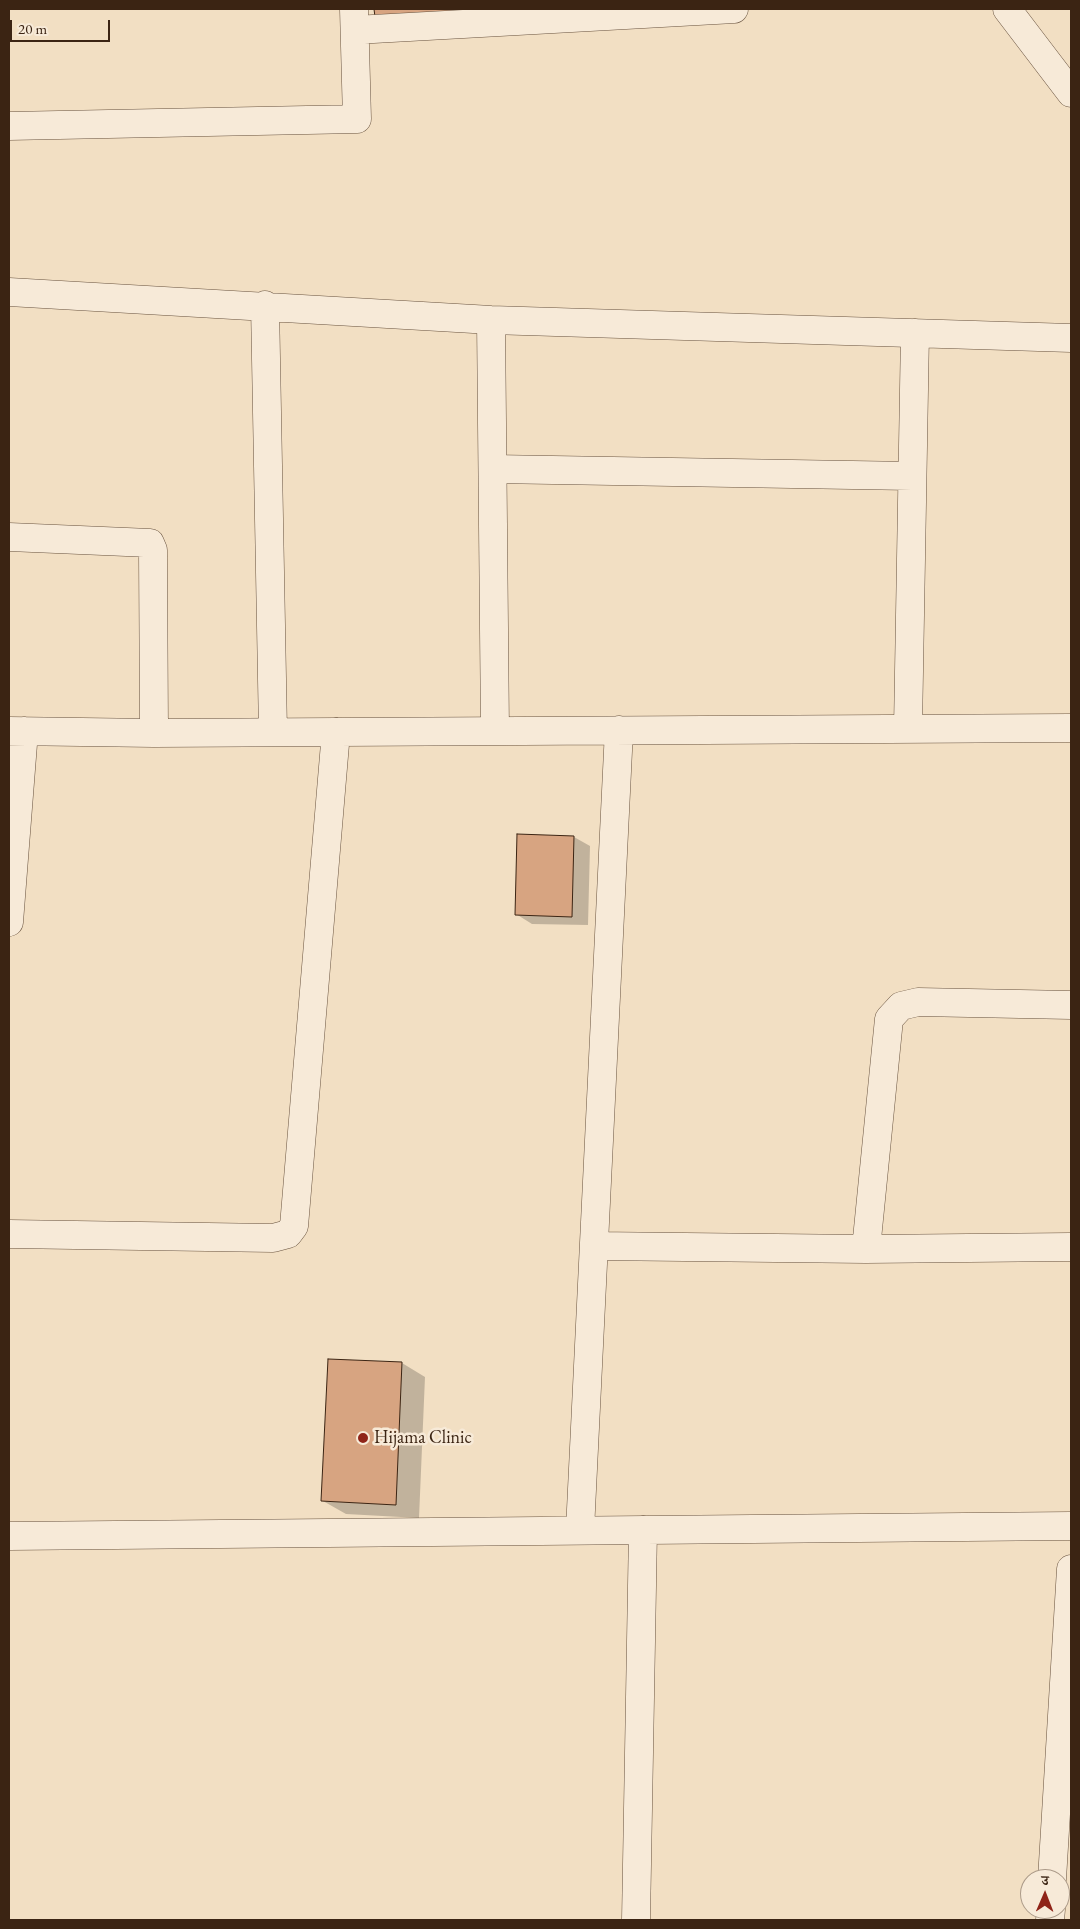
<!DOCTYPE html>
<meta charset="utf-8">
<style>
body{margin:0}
#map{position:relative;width:1080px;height:1929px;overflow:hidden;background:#f2dfc3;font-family:"EB Garamond","Noto Serif Devanagari",serif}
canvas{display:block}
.frame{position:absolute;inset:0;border:10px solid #3b2413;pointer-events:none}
.north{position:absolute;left:1020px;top:1869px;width:50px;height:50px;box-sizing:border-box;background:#f7ead8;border:1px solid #ac9b89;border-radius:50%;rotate:1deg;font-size:14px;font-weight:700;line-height:20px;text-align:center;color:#3b2413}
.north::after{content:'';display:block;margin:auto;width:18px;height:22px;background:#8f2418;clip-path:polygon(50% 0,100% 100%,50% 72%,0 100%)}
.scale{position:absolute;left:10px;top:20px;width:100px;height:22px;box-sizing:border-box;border:2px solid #3b2413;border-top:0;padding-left:6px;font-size:15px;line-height:18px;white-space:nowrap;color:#3b2413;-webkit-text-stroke:4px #f7ead8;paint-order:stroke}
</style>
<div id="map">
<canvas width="1080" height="1929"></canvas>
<div class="frame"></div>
<div class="north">उ</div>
<div class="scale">20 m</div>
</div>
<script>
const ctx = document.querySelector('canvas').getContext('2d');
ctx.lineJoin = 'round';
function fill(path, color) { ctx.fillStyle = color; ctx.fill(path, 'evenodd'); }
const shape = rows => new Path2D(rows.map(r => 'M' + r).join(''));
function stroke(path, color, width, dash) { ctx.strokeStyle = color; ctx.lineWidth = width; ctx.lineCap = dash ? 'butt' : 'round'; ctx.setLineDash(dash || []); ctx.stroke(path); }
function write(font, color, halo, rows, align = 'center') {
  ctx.font = font + ' "EB Garamond",serif'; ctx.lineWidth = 5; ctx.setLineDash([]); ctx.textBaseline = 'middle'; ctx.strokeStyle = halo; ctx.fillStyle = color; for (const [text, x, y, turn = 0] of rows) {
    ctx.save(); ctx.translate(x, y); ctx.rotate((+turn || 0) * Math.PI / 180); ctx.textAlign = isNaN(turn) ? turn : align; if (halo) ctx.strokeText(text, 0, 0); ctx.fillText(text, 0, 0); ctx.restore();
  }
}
fill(shape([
 [375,9,712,9,376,16],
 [574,837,590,846,588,925,532,924,516,914],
 [402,1363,425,1377,419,1518,346,1514,323,1501]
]), '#0003');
const building = shape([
 [374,9,500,9,375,17,374,9],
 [517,834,574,836,572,917,515,915,517,834],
 [328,1359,402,1362,396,1505,321,1501,328,1359]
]);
fill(building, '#d7a481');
stroke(building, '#3b2413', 1);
const street = shape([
 [1007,9,1071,93],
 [355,30,734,9],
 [9,126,357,119,354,9],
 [9,292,491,320,1071,338],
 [265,305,273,732],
 [491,320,495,731],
 [493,469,912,476],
 [9,537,150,543,153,550,154,733],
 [908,728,915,333],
 [9,731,154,733,1071,728],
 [9,922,24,731],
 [9,1234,273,1238,288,1234,294,1226,336,732],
 [594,1246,866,1249,1071,1247],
 [866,1249,889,1019,901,1006,918,1002,1071,1005],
 [580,1530,619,730],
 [9,1536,1071,1526],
 [1052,1879,1071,1569],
 [636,1920,643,1530],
 [1050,1920,1051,1909]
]);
stroke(street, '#69533f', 29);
stroke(street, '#f7ead8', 28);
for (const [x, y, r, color] of [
 [363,1438,6,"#8f2418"]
]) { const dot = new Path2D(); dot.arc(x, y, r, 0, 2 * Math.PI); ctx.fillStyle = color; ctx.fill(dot); stroke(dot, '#f7ead8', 2); }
write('18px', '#3b2413', '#f7ead8', [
 ["Hijama Clinic",374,1438]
], 'left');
</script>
